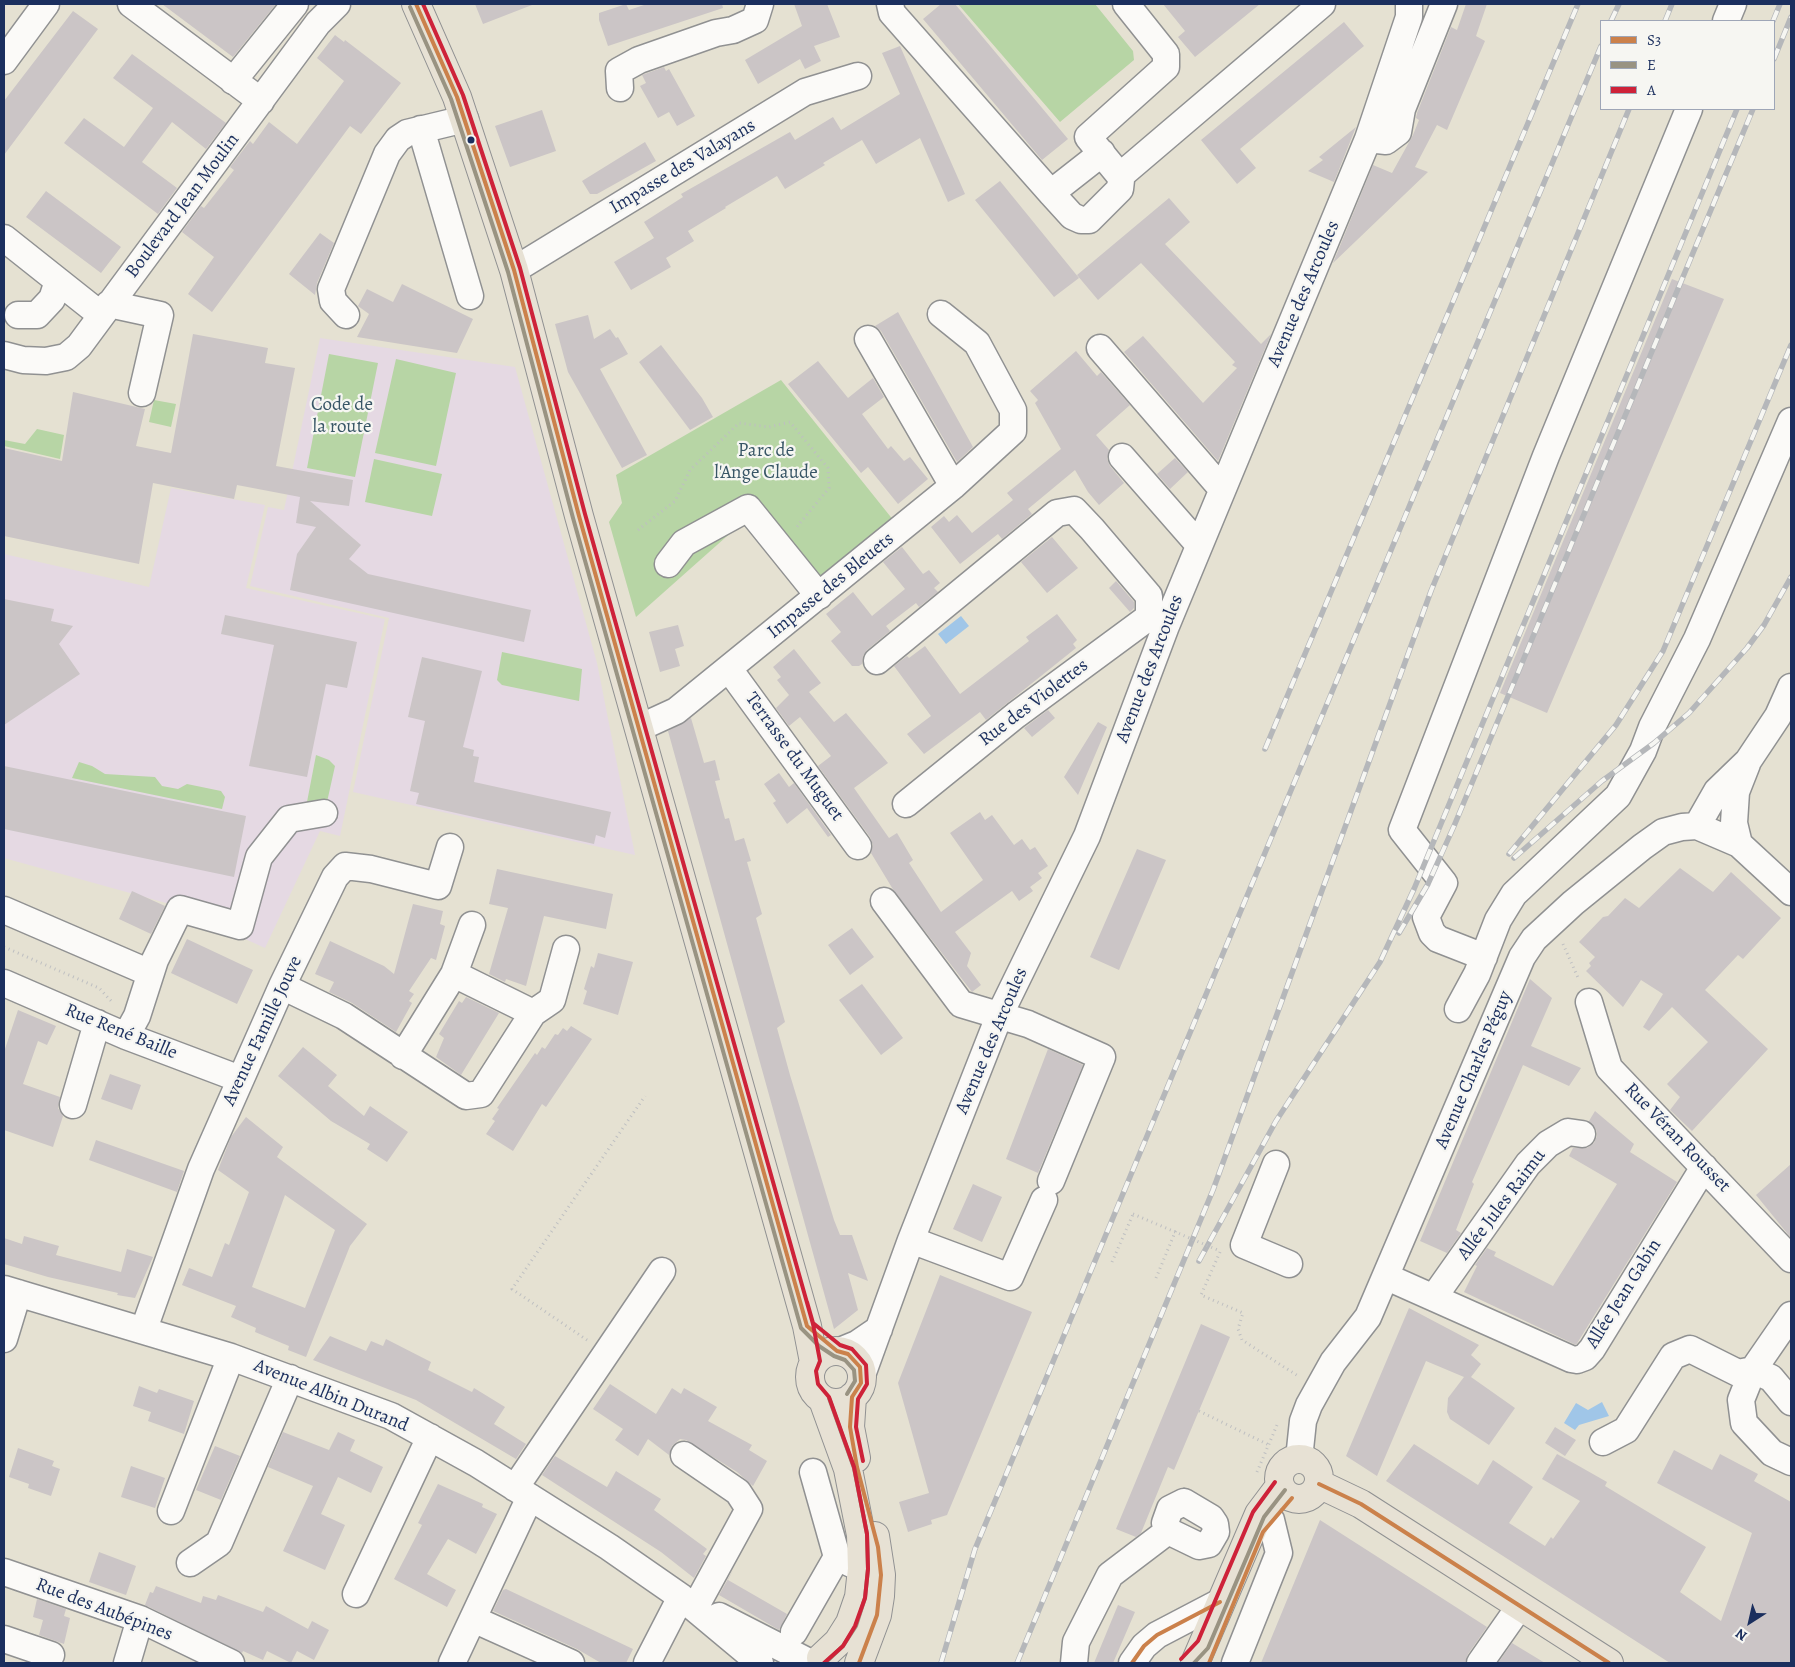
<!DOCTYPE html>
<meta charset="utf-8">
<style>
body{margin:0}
#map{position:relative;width:1795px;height:1667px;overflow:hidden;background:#e5e1d2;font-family:Alegreya,serif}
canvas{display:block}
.frame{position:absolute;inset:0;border:5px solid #1b2f5e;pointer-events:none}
.legend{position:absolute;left:1600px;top:20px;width:175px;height:90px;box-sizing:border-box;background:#f6f6f2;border:1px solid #9ea6b7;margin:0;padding:6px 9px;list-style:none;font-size:15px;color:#1b2f5e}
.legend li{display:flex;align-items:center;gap:10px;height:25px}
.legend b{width:25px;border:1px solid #9ea6b7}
.north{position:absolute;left:1725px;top:1597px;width:50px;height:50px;-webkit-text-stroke:4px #f6f6f2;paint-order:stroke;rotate:215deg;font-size:14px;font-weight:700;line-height:20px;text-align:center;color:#1b2f5e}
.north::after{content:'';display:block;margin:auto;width:18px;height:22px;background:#1b2f5e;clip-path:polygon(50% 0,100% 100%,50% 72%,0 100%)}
</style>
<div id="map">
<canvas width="1795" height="1667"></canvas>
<div class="frame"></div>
<ul class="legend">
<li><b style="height:6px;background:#cb814b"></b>S3</li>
<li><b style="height:6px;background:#999382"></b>E</li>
<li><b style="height:6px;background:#ce2239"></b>A</li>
</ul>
<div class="north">N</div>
</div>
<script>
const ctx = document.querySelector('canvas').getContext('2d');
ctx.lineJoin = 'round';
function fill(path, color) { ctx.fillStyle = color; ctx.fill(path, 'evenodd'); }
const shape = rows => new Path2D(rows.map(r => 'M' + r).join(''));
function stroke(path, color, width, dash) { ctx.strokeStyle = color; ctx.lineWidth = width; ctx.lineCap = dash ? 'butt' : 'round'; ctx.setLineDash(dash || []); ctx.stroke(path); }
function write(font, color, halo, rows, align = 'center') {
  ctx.font = font + ' Alegreya,serif'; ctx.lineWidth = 4.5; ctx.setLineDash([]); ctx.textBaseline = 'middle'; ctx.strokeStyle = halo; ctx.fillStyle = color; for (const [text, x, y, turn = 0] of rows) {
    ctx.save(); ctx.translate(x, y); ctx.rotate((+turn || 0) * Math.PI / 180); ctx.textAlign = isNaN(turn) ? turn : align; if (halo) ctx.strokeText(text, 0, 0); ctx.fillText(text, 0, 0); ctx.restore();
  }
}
fill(shape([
 [320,338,515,367,597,663,635,855,353,792,389,618,250,586,268,507,284,510],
 [171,488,265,505,246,588,385,619,340,836,320,831,265,948,166,903,4,858,4,554,149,587]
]), '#e5d9e3');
fill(shape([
 [958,4,1095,4,1133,51,1134,60,1060,122],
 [329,354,378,363,355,477,307,468],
 [396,359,456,373,436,466,375,453],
 [781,380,894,521,803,596,744,521,636,617,609,522,622,503,616,475],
 [154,400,176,404,171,427,149,422],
 [37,429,64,435,60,459,4,446,4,440,25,444],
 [374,459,442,474,432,516,365,502],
 [502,652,582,669,579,701,502,685,497,680],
 [316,755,329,760,335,766,327,802,307,802],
 [79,762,92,766,105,774,155,777,162,786,178,789,187,784,221,791,225,797,222,809,72,778]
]), '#b7d5a5');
fill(shape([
 [961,616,969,626,946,644,938,634],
 [1602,1402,1609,1416,1579,1425,1575,1430,1564,1423,1576,1403,1588,1410]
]), '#a0c6e8');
fill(shape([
 [162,4,276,4,233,57],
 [475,4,532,4,532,5,483,24],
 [626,4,629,10,647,4,722,4,723,8,608,46,599,20,599,13],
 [794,4,827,4,840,37,814,46,821,61,805,69,800,59,758,84,745,60,802,26],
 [941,4,955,4,1068,139,1042,160,923,19],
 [1163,4,1260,4,1195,57,1178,37,1185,31],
 [1466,4,1487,4,1476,36,1485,41,1447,130,1437,125,1415,167,1428,172,1333,263,1373,165,1392,173,1413,135,1419,120,1416,118,1417,113,1451,27,1457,30],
 [73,11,98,29,4,155,4,101],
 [1344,22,1364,46,1240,149,1256,168,1237,184,1201,140],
 [335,35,344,42,345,40,401,83,361,134,350,126,212,312,188,294,214,257,182,232,201,206,204,208,234,170,230,167,250,141,253,144,269,122,297,144,344,81,317,58],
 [900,46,965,194,948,202,920,138,876,164,862,140,823,163,825,165,785,189,777,176,725,207,726,208,688,231,694,241,666,258,671,267,631,290,614,262,654,238,644,222,683,197,681,194,790,132,795,140,833,117,841,130,900,94,882,53],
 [132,54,226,123,206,149,172,122,142,162,177,188,158,214,64,143,84,118,124,147,153,108,113,78],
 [664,67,666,71,669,69,695,116,677,126,669,112,658,118,640,86,646,83,642,75],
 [542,110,556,151,510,167,495,126],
 [1356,127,1334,182,1308,171,1323,160,1319,157],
 [645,142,656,161,597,194,590,194,582,181],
 [1000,181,1079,278,1054,297,975,200],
 [46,191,121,247,101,273,26,217],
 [1169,198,1190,222,1165,244,1261,344,1271,334,1218,461,1124,352,1143,336,1203,403,1237,368,1232,365,1235,362,1141,263,1098,300,1077,275],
 [320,233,334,243,317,283,315,295,289,274],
 [1672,279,1724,299,1547,713,1500,693],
 [402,284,473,319,457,353,357,337,369,314,358,306,367,289,393,302],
 [898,312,973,447,957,462,881,331,875,326],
 [588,315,594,339,610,329,616,338,618,337,628,354,600,369,647,455,622,468,568,372,555,324],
 [193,334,268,348,265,363,295,368,276,466,353,480,349,506,310,501,361,545,349,559,368,574,531,610,524,642,290,590,297,554,316,527,296,523,300,497,237,485,234,499,153,483,139,564,4,536,4,448,62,461,73,392,145,409,136,446,171,453],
 [661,345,702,398,713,417,690,430,639,362],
 [1076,351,1097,376,1101,372,1130,405,1096,435,1109,450,1107,459,1110,466,1124,483,1099,505,1088,492,1075,470,1028,509,1032,514,1002,539,998,534,960,564,931,527,944,516,949,522,957,515,972,533,1013,500,1007,493,1061,449,1035,403,1038,400,1030,391],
 [818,361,848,398,873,378,884,397,862,414,888,449,891,446,904,461,910,457,928,479,898,504,868,467,861,473,788,384],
 [1175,458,1188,472,1170,489,1157,474],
 [1052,537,1078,568,1047,593,1021,562],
 [902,547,923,574,929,570,940,583,934,588,938,592,919,607,916,603,886,626,890,631,867,650,863,656,862,664,859,666,852,666,831,641,841,632,826,614,853,592,872,616,905,589,883,562],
 [1116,581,1134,602,1134,608,1130,612,1109,588],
 [4,599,54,609,51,621,73,626,59,644,80,674,4,725],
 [1057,614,1077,640,1073,644,1076,648,986,720,980,712,924,754,907,734,931,716,894,666,907,656,909,658,925,646,960,694,1029,641,1026,637],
 [225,615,357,642,347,688,326,684,307,777,249,766,274,645,221,634],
 [678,625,684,646,675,649,680,666,660,672,649,632],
 [794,649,821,683,809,692,834,722,846,713,888,763,854,788,889,838,897,833,913,860,909,863,941,912,983,880,950,833,980,812,985,820,992,815,1014,845,1022,839,1030,850,1035,847,1048,866,1038,873,1042,878,1030,887,1033,891,1019,901,1012,891,955,932,971,953,967,966,981,985,972,992,894,891,871,853,873,845,870,837,818,766,831,756,800,717,789,726,776,708,789,695,777,680,781,677,773,667],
 [422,657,482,671,463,747,474,750,473,756,479,757,474,782,611,812,605,838,596,835,594,844,416,804,419,793,410,791,425,721,408,717],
 [1048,710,1055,718,1032,737,1024,728],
 [691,718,704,763,715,760,720,780,715,781,725,819,729,818,735,841,744,838,747,848,751,861,747,862,762,914,756,918,785,1022,777,1028,790,1075,834,1220,840,1235,852,1235,868,1281,848,1273,858,1310,834,1329,668,731],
 [1098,722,1107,727,1078,795,1064,777],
 [4,766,246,816,234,877,4,829],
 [779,773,789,787,794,783,831,835,828,837,807,808,787,824,773,803,776,801,764,784],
 [1137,849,1166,860,1119,970,1090,957],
 [1680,868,1713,892,1731,872,1781,918,1743,959,1738,955,1705,990,1768,1049,1692,1131,1670,1110,1680,1097,1667,1084,1708,1042,1672,1007,1649,1031,1643,1027,1663,994,1641,980,1623,1007,1586,971,1591,966,1589,963,1595,957,1579,942,1603,917,1608,916,1625,898,1639,908],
 [497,869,613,894,606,929,544,916,526,986,506,979,505,982,489,974,508,908,489,904],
 [132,891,165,906,151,934,119,919],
 [413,904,443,911,440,924,445,926,436,960,431,958,409,991,414,994,409,1001,412,1003,396,1032,352,1003,329,992,334,982,315,974,330,941,384,966,394,974],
 [852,928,874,957,850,975,828,945],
 [187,939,253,970,237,1004,171,973],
 [598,953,633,962,618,1015,583,1004,587,991,584,989,591,966,594,968],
 [1530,979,1552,998,1531,1046,1581,1068,1569,1086,1523,1065,1472,1182,1474,1184,1456,1230,1461,1233,1447,1253,1420,1241],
 [862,984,903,1038,881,1055,839,1000],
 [466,997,499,1013,461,1075,436,1057,444,1038,439,1034,459,1001,462,1003],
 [18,1010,56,1026,47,1045,38,1041,23,1084,60,1097,58,1108,63,1116,53,1147,4,1130,4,1052],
 [571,1026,592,1039,546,1107,542,1104,513,1151,486,1134,495,1121,492,1119,499,1109,497,1108,535,1053,537,1055,542,1047,545,1049,555,1034,558,1035,563,1028,567,1031],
 [303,1047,337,1075,328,1086,364,1116,370,1106,408,1132,387,1162,367,1149,370,1144,331,1121,278,1076],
 [1048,1049,1083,1065,1038,1173,1006,1159],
 [110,1074,141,1085,132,1110,101,1099],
 [1595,1111,1634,1144,1630,1152,1677,1182,1576,1345,1464,1292,1477,1266,1475,1265,1487,1248,1496,1252,1494,1256,1553,1286,1617,1184,1569,1156,1573,1148,1587,1148,1594,1143,1597,1136,1596,1129,1589,1121],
 [246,1117,283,1147,277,1157,367,1224,350,1246,306,1357,288,1350,289,1346,255,1332,256,1328,231,1317,236,1306,182,1285,189,1268,212,1277,225,1243,229,1245,249,1192,218,1170,231,1137],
 [285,1195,335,1230,305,1308,252,1287],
 [96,1140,184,1171,177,1192,89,1160],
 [1791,1164,1791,1238,1756,1195],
 [973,1184,1002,1197,982,1242,953,1229],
 [24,1236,59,1246,56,1255,121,1272,127,1249,153,1257,135,1298,117,1295,118,1293,48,1277,4,1264,4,1238,22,1244],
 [940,1275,1032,1312,947,1515,931,1520,932,1524,908,1532,899,1502,929,1493,898,1383],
 [1409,1308,1479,1345,1471,1355,1481,1364,1471,1377,1515,1408,1489,1445,1450,1419,1447,1412,1448,1398,1464,1377,1426,1361,1377,1476,1346,1456],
 [1201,1324,1230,1337,1174,1470,1168,1467,1141,1533,1136,1537,1116,1529],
 [330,1336,366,1351,371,1341,383,1346,386,1339,431,1362,428,1370,472,1392,474,1388,505,1407,494,1424,526,1444,516,1459,416,1400,313,1360],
 [610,1384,656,1414,672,1388,681,1394,684,1388,717,1407,708,1421,752,1445,749,1450,767,1461,753,1486,737,1472,686,1440,680,1439,672,1446,669,1455,648,1439,638,1456,615,1440,623,1429,593,1409],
 [139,1386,157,1393,159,1389,194,1401,184,1434,148,1421,151,1412,133,1406],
 [1555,1427,1576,1440,1565,1456,1545,1443],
 [283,1432,329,1450,338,1432,355,1440,350,1451,383,1467,371,1493,338,1477,321,1514,345,1525,325,1570,283,1551,313,1486,268,1467],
 [1414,1444,1478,1485,1493,1460,1533,1487,1509,1523,1545,1546,1551,1537,1553,1539,1580,1501,1542,1479,1557,1454,1570,1461,1607,1482,1605,1486,1706,1547,1680,1592,1721,1621,1752,1533,1657,1483,1674,1450,1712,1470,1720,1454,1758,1474,1754,1481,1791,1502,1791,1663,1670,1663,1386,1481],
 [215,1446,240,1456,221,1500,196,1490],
 [18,1448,54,1461,52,1466,60,1469,51,1496,28,1488,29,1484,9,1477],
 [555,1456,607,1487,616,1471,661,1499,654,1510,707,1549,703,1554,706,1556,694,1578,661,1552,542,1475],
 [131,1466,165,1478,155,1508,121,1497],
 [438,1484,483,1504,482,1507,497,1514,476,1554,448,1539,427,1574,456,1590,447,1607,394,1579,422,1525,418,1523],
 [1320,1520,1487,1627,1468,1654,1465,1663,1261,1663],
 [99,1552,136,1566,126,1595,89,1582],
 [733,1570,728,1580,787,1614,779,1630,719,1595],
 [156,1586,201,1603,203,1596,216,1600,218,1595,263,1612,266,1606,308,1629,312,1621,329,1630,314,1660,297,1651,291,1663,267,1651,263,1660,243,1651,242,1653,145,1605,150,1592,153,1593],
 [506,1589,633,1649,626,1663,601,1663,577,1649,493,1611,503,1590],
 [37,1599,66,1609,64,1616,70,1618,64,1644,39,1635,43,1620,33,1617],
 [1118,1605,1135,1612,1113,1663,1094,1663],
 [1512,1643,1545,1663,1498,1663]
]), '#cbc5c6');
const minor = shape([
 [131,4,261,101],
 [890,4,892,13,1051,193,1072,216,1081,220,1089,220,1120,189,1121,180,1120,176,1088,137,1166,67,1166,54,1126,4],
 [1726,21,1733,4],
 [4,61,46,4],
 [233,81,295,4],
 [620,88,619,71,639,60,716,33,733,30,755,20,760,4],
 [421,129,470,296],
 [1368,139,1386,141,1398,132,1402,109,1444,4],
 [1120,176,1322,4],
 [1051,193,1102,153],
 [4,238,101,315],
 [514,270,805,92,858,76],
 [109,304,160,315,142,393],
 [18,315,37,315,52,299,58,281],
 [346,315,333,301,331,289,387,154,398,139,407,133,465,119],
 [868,339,953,486],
 [1100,348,1222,489],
 [4,355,23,360,46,361,66,357,79,346,318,23,337,4],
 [1122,457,1199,545],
 [668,564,684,543,748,508,819,596],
 [877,661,1057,513,1074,510,1092,529,1149,596,1149,617],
 [729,669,858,846],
 [639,728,676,711,953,486,1013,431,1013,410,977,343,941,314],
 [906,804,1016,715,1149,617,1164,625],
 [1697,826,1717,791,1748,761,1778,716,1791,687],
 [1739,844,1734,823,1736,792,1747,764],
 [884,901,961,1004,1028,1024,1102,1057,1051,1181],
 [4,910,150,973],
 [1484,957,1438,939,1432,933,1426,917,1444,883,1402,830,1546,456,1689,109],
 [4,983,126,1036,240,1079],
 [282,986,344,1016,466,1096,481,1094,533,1013,454,974],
 [1589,1002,1609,1068,1791,1259],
 [1458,1009,1477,974,1498,920,1514,894,1618,796,1643,751,1652,727,1697,639,1791,421],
 [533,1013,552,1000,566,949],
 [126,1036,137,1016,155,960,180,909,240,926,259,857,289,819,324,813],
 [403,1056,454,974,472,925],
 [73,1105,97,1023],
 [1276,1164,1244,1245,1289,1264],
 [911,1240,1010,1277,1044,1200],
 [1387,1277,1571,1359,1577,1360,1585,1357,1592,1349,1704,1167],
 [4,1289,231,1357,391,1416,476,1463,609,1547,681,1597,760,1663],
 [1434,1297,1528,1164,1548,1144,1568,1132,1582,1134],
 [1791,1315,1753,1370,1741,1400,1744,1423,1772,1453,1791,1462],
 [144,1329,201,1169,282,986,335,877,345,866,371,869,438,886,450,847],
 [4,1339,18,1293],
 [840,1351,857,1344,879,1329],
 [862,1375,911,1240,1000,1014,1087,836,1166,626,1368,139,1409,17,1409,4],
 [1603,1442,1626,1430,1673,1356,1690,1349,1738,1373,1753,1370,1771,1378,1791,1402],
 [684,1455,738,1492,749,1509,697,1604],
 [1299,1459,1303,1421,1309,1405,1333,1362,1368,1317,1522,957,1534,939,1573,903,1642,847,1663,832,1682,827,1697,826,1739,844,1791,892],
 [813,1472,837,1557,862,1569],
 [515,1488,662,1271],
 [1184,1502,1211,1518,1215,1524,1216,1532,1209,1544,1199,1546,1168,1531,1165,1523,1170,1509,1184,1502],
 [171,1511,231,1357],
 [190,1563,219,1543,290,1378],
 [4,1572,140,1619,231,1663],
 [356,1594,430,1437],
 [719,1616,805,1660],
 [473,1619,571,1663],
 [794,1632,837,1557],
 [4,1639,51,1655],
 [127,1663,140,1619],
 [452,1663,530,1497],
 [647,1663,681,1597],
 [1074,1663,1076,1642,1110,1575,1168,1531],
 [1132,1663,1144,1646,1157,1635,1220,1602],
 [1235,1663,1279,1553,1271,1520],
 [1480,1663,1520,1606]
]);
const major = shape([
 [416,4,457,97,514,270,579,516,807,1326,814,1362],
 '810 1377a26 26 0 1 1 52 0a26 26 0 1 1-52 0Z',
 [852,1397,850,1427,856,1458],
 '1279 1479a20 20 0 1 1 40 0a20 20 0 1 1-40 0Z',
 [1319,1484,1361,1504,1609,1663],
 [821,1658,838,1642,850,1623,859,1597,862,1569,861,1535,848,1469,823,1400],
 [859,1663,877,1615,880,1596,881,1575,875,1536],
 [1195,1663,1259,1514,1280,1486]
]);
stroke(minor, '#909192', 29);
stroke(major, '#909192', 30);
stroke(shape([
 [638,530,675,501,690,470,739,423,769,427,790,422,828,468,829,488,796,528],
 [1563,944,1579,980],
 [4,947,99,988,113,1003],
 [1220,1252,1201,1295,1243,1313,1238,1329,1242,1340,1298,1376],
 [1112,1262,1134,1212],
 [1156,1278,1176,1230],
 [587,1340,512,1289,645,1096],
 [1199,1411,1269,1445],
 [1257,1472,1277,1425]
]), '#bebfc1', 3, [1, 4]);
stroke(minor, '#fbfaf8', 26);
stroke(major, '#e7e1d4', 28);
const rail = shape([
 [1611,21,1619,4],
 [1665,21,1672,4],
 [1773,21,1780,4],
 [1774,59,1791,17],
 [1265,749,1578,4],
 [1509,854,1616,725,1663,651,1791,345],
 [1514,858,1602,781,1654,743,1689,713,1747,648,1764,625,1791,577],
 [1399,933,1428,884,1454,826,1753,109],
 [1199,1261,1276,1121,1380,962,1414,889,1737,109],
 [941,1663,975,1549,1601,46],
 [1017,1663,1213,1190,1431,591,1629,109]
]);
stroke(rail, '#b5b7ba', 5.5);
stroke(rail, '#f6f6f2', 4, [11]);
stroke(shape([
 [1133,1214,1220,1251]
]), '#bebfc1', 3, [1, 4]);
stroke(shape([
 [416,4,457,97,514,270,579,516,807,1326,837,1351,848,1354,860,1367,861,1383,852,1397],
 [852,1397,850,1427,857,1467,878,1547,881,1575,877,1615,859,1663],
 [1319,1484,1361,1504,1609,1663],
 [1132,1663,1144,1646,1157,1635,1220,1602],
 [1209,1663,1263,1532,1292,1498]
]), '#cb814b', 4);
stroke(shape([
 [410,7,451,99,508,272,573,518,801,1328,819,1346,834,1356,845,1360,854,1370,855,1381,847,1394],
 [825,1663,843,1646,856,1626,865,1598,868,1569,867,1534,854,1468,829,1398],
 [1194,1663,1208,1648,1264,1517,1285,1490]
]), '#999382', 4);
stroke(shape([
 [423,4,463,95,520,268,585,514,813,1324,820,1361,816,1371,818,1384,829,1397,854,1467,867,1534,868,1569,865,1598,855,1626,843,1646,824,1663],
 [807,1302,813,1323,840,1345,852,1349,866,1365,867,1384,858,1399,856,1427,863,1461],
 [1181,1659,1198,1641,1253,1512,1275,1482]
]), '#ce2239', 4);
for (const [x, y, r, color] of [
 [471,140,4.5,"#1b2f5e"]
]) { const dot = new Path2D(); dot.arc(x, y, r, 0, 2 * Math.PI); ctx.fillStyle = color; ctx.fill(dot); stroke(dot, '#f6f6f2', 2); }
write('19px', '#1b2f5e', '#f6f6f2', [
 ["Impasse des Valayans",683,167,-31],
 ["Boulevard Jean Moulin",183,206,-53],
 ["Avenue des Arcoules",1304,294,-67],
 ["Impasse des Bleuets",831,586,-39],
 ["Avenue des Arcoules",1150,669,-69],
 ["Rue des Violettes",1034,703,-37],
 ["Terrasse du Muguet",794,757,54],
 ["Avenue Famille Jouve",263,1031,-65],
 ["Rue René Baille",121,1032,22],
 ["Avenue des Arcoules",992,1041,-67],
 ["Avenue Charles Péguy",1474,1070,-67],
 ["Rue Véran Rousset",1677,1138,46],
 ["Allée Jules Raimu",1502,1205,-53],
 ["Allée Jean Gabin",1624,1294,-58],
 ["Avenue Albin Durand",331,1396,22],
 ["Rue des Aubépines",104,1610,21]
]);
write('19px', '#385666', '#f6f6f2', [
 ["Code de",342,405],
 ["la route",342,427],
 ["Parc de",766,451],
 ["l'Ange Claude",766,473]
]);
</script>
